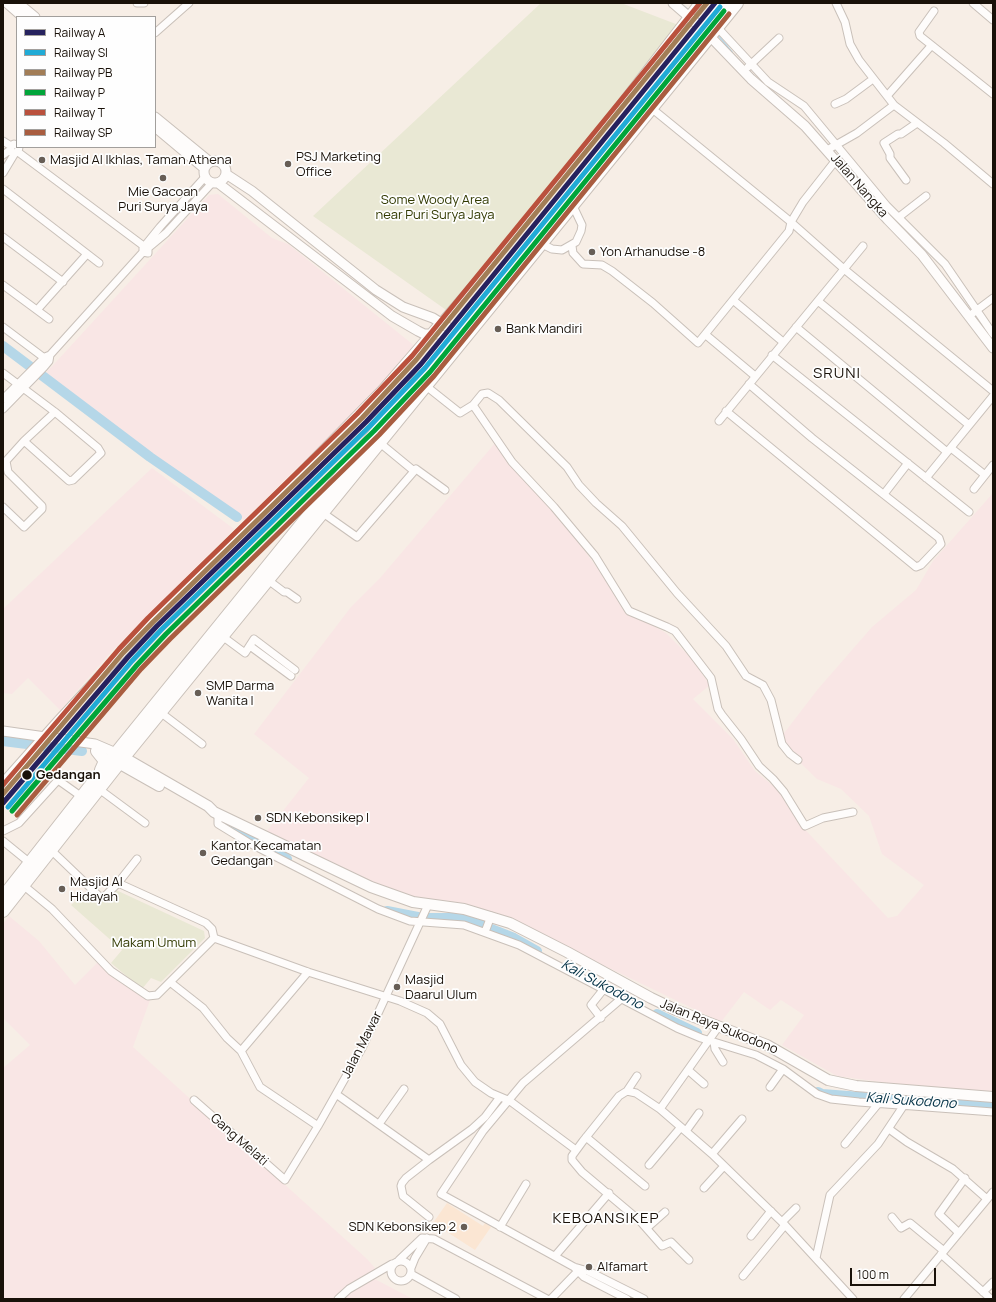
<!DOCTYPE html>
<style>
body{margin:0}
#map{position:relative;width:996px;height:1302px;overflow:hidden;background:#f7eee6;font-family:Manrope,sans-serif}
canvas{display:block}
.frame{position:absolute;inset:0;border:4px solid #191109;pointer-events:none}
.legend{position:absolute;left:16px;top:16px;width:140px;height:132px;box-sizing:border-box;background:#fefefe;border:1px solid #a29f9c;margin:0;padding:5px 7px;list-style:none;font-size:12px;color:#191109}
.legend li{display:flex;align-items:center;gap:8px;height:20px}
.legend b{width:20px;border:1px solid #a29f9c}
.scale{position:absolute;left:850px;top:1268px;width:86px;height:18px;box-sizing:border-box;border:2px solid #191109;border-top:0;padding-left:5px;font-size:12px;line-height:14px;white-space:nowrap;color:#191109;-webkit-text-stroke:3px #fefefe;paint-order:stroke}
</style>
<div id="map">
<canvas width="996" height="1302"></canvas>
<div class="frame"></div>
<ul class="legend">
<li><b style="height:5px;background:#26225e"></b>Railway A</li>
<li><b style="height:5px;background:#20abd6"></b>Railway SI</li>
<li><b style="height:5px;background:#a27d56"></b>Railway PB</li>
<li><b style="height:5px;background:#00a53a"></b>Railway P</li>
<li><b style="height:5px;background:#ba513d"></b>Railway T</li>
<li><b style="height:5px;background:#a95d40"></b>Railway SP</li>
</ul>
<div class="scale">100 m</div>
</div>
<script>
const ctx = document.querySelector('canvas').getContext('2d');
ctx.lineJoin = 'round';
function fill(path, color) { ctx.fillStyle = color; ctx.fill(path, 'evenodd'); }
const shape = rows => new Path2D(rows.map(r => 'M' + r).join(''));
function stroke(path, color, width, dash) { ctx.strokeStyle = color; ctx.lineWidth = width; ctx.lineCap = dash ? 'butt' : 'round'; ctx.setLineDash(dash || []); ctx.stroke(path); }
function write(font, color, halo, rows, align = 'center') {
  ctx.font = font + ' Manrope,sans-serif'; ctx.lineWidth = 3.5; ctx.setLineDash([]); ctx.textBaseline = 'middle'; ctx.strokeStyle = halo; ctx.fillStyle = color; for (const [text, x, y, turn = 0] of rows) {
    ctx.save(); ctx.translate(x, y); ctx.rotate((+turn || 0) * Math.PI / 180); ctx.textAlign = isNaN(turn) ? turn : align; if (halo) ctx.strokeText(text, 0, 0); ctx.fillText(text, 0, 0); ctx.restore();
  }
}
fill(shape([
 [447,1203,483,1226,485,1223,491,1227,475,1250,433,1223]
]), '#fbe6d3');
fill(shape([
 [218,194,272,238,288,244,416,347,339,427,244,520,151,455,45,374,209,195],
 [496,442,571,532,603,576,622,608,666,633,690,657,710,685,693,699,733,739,755,771,777,789,798,822,888,918,897,916,924,885,882,854,869,816,841,789,817,779,778,741,818,689,872,627,916,590,933,561,993,493,993,1093,925,1088,837,1076,782,1045,804,1015,781,1000,770,1010,744,992,721,1022,495,913,457,904,421,899,375,884,267,831,309,778,254,734,351,607,380,578],
 [152,468,234,529,112,651,60,710,28,678,12,694,3,693,3,609],
 [9,916,39,941,75,985,99,961,116,980,150,1000,133,1047,367,1259,375,1268,367,1275,413,1299,3,1299,3,1068,30,1045,3,1018,3,924]
]), '#f9e6e5');
fill(shape([
 [541,3,621,3,681,26,449,312,313,216],
 [116,890,204,931,205,938,161,982,151,978,142,989,111,963,122,950,71,905,87,892,99,903]
]), '#e9e8d4');
stroke(shape([
 [680,3,689,10],
 [694,14,703,22],
 [718,35,732,52]
]), '#b5d7e8', 1.5);
stroke(shape([
 [3,346,150,457,237,517],
 [3,741,82,751],
 [229,828,287,859],
 [387,911,423,918,463,918,514,938,537,951],
 [657,1014,697,1033],
 [818,1092,822,1094,993,1107]
]), '#b5d7e8', 10);
const minor = shape([
 [137,3,144,3],
 [836,3,845,22,850,44,859,60,894,105,944,143,993,184],
 [973,3,993,20],
 [934,11,919,32,920,36,993,94],
 [717,27,768,82,804,106,887,206,945,264,993,334],
 [155,33,189,3],
 [748,67,779,38],
 [887,96,931,46],
 [835,104,846,99,873,79],
 [650,107,791,222,844,269,993,391],
 [3,141,11,146],
 [17,145,14,144,11,146,11,152,15,153,18,152,19,147],
 [827,150,857,133,894,105],
 [18,152,145,247],
 [3,155,10,150],
 [3,173,15,153],
 [205,177,160,227,143,248,143,252,148,253,148,248,166,233,212,183],
 [906,180,890,158,890,154,884,143,898,134,901,134,917,123],
 [3,189,99,263],
 [899,217,926,196],
 [3,237,63,282],
 [542,244,552,249,562,250,576,242,581,231,582,225,573,206],
 [572,246,573,253,583,264,602,265,612,271,653,303,698,343,789,231,791,222,803,202,836,160],
 [3,285,49,319],
 [733,300,783,342],
 [818,301,969,425],
 [37,310,87,254],
 [973,313,993,298],
 [441,322,509,243,611,116,698,3],
 [3,327,47,360],
 [796,327,947,452],
 [706,335,755,376],
 [772,355,969,512],
 [3,373,55,412,98,448,101,453,73,480,69,481,24,441],
 [426,386,460,413,473,405,482,394,488,393,499,400,567,467,579,485,596,503,622,526,677,593,726,646,746,676,763,685,771,700,782,744,790,754,798,760],
 [3,399,45,357,50,355,143,252],
 [473,405,512,462,554,507,595,556,629,611,667,627,675,631,685,644,711,678,718,709,722,715,741,739,759,766,773,779,784,792,805,826,823,818,853,812],
 [3,409,44,367,49,361,50,355],
 [726,411,916,567,921,565,941,544,939,538,812,438,749,384],
 [719,421,863,246],
 [380,443,414,471],
 [951,448,985,475],
 [926,478,993,396],
 [974,489,993,465],
 [884,494,908,463],
 [3,507,24,527,42,509,42,506,8,472,6,461,24,441,55,412],
 [323,513,357,537,416,469,445,490],
 [268,580,284,592,287,592,297,599],
 [222,636,245,653,254,639,295,670],
 [250,646,291,676],
 [160,712,202,744],
 [99,789,145,823],
 [218,814,218,824,249,843,378,909,410,921,464,925,519,945,677,1028,701,1038,756,1055,783,1069,817,1094,831,1099,859,1102,993,1112],
 [3,831,19,823,58,780,82,797],
 [3,841,30,863],
 [51,850,100,897,105,896,118,883,137,859],
 [118,883,206,923,212,929,214,938],
 [23,885,52,909,111,971,148,996,157,995,214,938],
 [485,932,491,916],
 [214,938,308,972,400,1001,427,1013,440,1024,461,1065,475,1082,491,1093,510,1101,576,1150],
 [170,982,203,1008,227,1038,241,1051,260,1087,318,1126],
 [621,999,523,1083,483,1131,441,1194,574,1267,588,1271,644,1299],
 [601,1018,591,1005,603,990],
 [714,1042,715,1049,723,1062],
 [241,1051,308,972],
 [688,1070,704,1084],
 [637,1076,627,1091,619,1096,583,1141,572,1156,572,1160,582,1172,640,1221,662,1246,671,1242,689,1260],
 [770,1087,783,1069],
 [627,1091,636,1093,660,1109,712,1154,785,1225,853,1299],
 [336,1094,429,1160],
 [194,1100,285,1180,318,1126,362,1048,428,905],
 [660,1109,719,1026],
 [379,1124,404,1089],
 [889,1129,907,1142,953,1169,987,1199],
 [686,1131,699,1113],
 [586,1137,645,1186],
 [845,1144,878,1104],
 [712,1154,742,1119],
 [649,1165,681,1127],
 [704,1188,724,1166],
 [429,1217,403,1196,401,1186,402,1183,406,1178,429,1160,472,1129,485,1117,500,1097],
 [892,1217,901,1228,910,1223,944,1251],
 [782,1222,796,1208],
 [500,1227,526,1184],
 [647,1228,665,1212],
 [959,1233,939,1214,965,1178],
 [751,1236,771,1211],
 [941,1254,991,1299],
 [555,1256,609,1193],
 [816,1258,830,1195,878,1144,904,1105],
 [399,1260,422,1238,434,1239,547,1299],
 '391 1271a10 10 0 1 1 20 0a10 10 0 1 1-20 0Z',
 [574,1267,584,1277,627,1299],
 [411,1268,415,1258,427,1238],
 [411,1274,456,1299],
 [743,1276,785,1225],
 [983,1292,993,1282],
 [338,1299,349,1289,392,1264],
 [551,1299,580,1269],
 [904,1299,993,1192]
]);
const tertiary = shape([
 [7,3,23,17],
 [18,3,35,17],
 [673,3,703,29,751,79,805,126,888,220,922,255,993,348],
 [155,117,210,162],
 [155,127,204,168],
 '204 172a11 11 0 1 1 22 0a11 11 0 1 1-22 0Z',
 [226,174,252,191,376,290,403,307,433,318,457,333],
 [218,183,392,316,418,331,424,334,440,334,451,340],
 [3,731,95,744,116,753],
 [3,783,59,720,163,608,281,493,383,389,441,322]
]);
const secondary = shape([
 [118,754,208,806,214,812,371,887,413,902,464,909,510,923,567,952,651,998,676,1010,767,1045,828,1080,856,1086,993,1097],
 [113,760,159,786]
]);
const trunk = shape([
 [97,751,105,761,101,770],
 [3,897,116,753,724,3],
 [3,911,124,757,737,3]
]);
stroke(minor, '#c9c0b9', 9);
stroke(tertiary, '#c9c0b9', 11);
stroke(secondary, '#c9c0b9', 12);
stroke(trunk, '#c9c0b9', 14);
stroke(minor, '#fefcfb', 7);
stroke(tertiary, '#fefcfb', 9);
stroke(secondary, '#fefcfb', 10);
stroke(trunk, '#fefcfb', 12);
stroke(shape([
 [3,803,128,657,157,626,366,422,421,364,715,3]
]), '#26225e', 5);
stroke(shape([
 [8,807,132,661,161,630,370,426,425,368,720,7]
]), '#20abd6', 5);
stroke(shape([
 [3,794,123,653,153,622,362,418,416,360,707,3]
]), '#a27d56', 5);
stroke(shape([
 [12,811,137,665,166,634,374,431,430,372,724,11]
]), '#00a53a', 5);
stroke(shape([
 [3,785,119,649,148,618,357,414,412,356,700,3]
]), '#ba513d', 5);
stroke(shape([
 [17,815,141,669,170,639,379,435,434,376,729,14]
]), '#a95d40', 5);
for (const [x, y, r, color] of [
 [42,160,4,"#675e56"],
 [288,164,4,"#675e56"],
 [163,178,4,"#675e56"],
 [592,252,4,"#675e56"],
 [498,329,4,"#675e56"],
 [198,693,4,"#675e56"],
 [27,775,5.5,"#191109"],
 [258,818,4,"#675e56"],
 [203,853,4,"#675e56"],
 [62,889,4,"#675e56"],
 [397,987,4,"#675e56"],
 [464,1227,4,"#675e56"],
 [589,1267,4,"#675e56"]
]) { const dot = new Path2D(); dot.arc(x, y, r, 0, 2 * Math.PI); ctx.fillStyle = color; ctx.fill(dot); stroke(dot, '#fefefe', 1.5); }
write('13px', '#191109', '#fefefe', [
 ["PSJ Marketing",296,157],
 ["Office",296,172],
 ["Masjid Al Ikhlas, Taman Athena",50,160],
 ["Mie Gacoan",163,192,"center"],
 ["Puri Surya Jaya",163,207,"center"],
 ["Yon Arhanudse -8",600,252],
 ["Bank Mandiri",506,329],
 ["SMP Darma",206,686],
 ["Wanita I",206,701],
 ["SDN Kebonsikep I",266,818],
 ["Kantor Kecamatan",211,846],
 ["Gedangan",211,861],
 ["Masjid Al",70,882],
 ["Hidayah",70,897],
 ["Masjid",405,980],
 ["Daarul Ulum",405,995],
 ["SDN Kebonsikep 2",456,1227,"right"],
 ["Alfamart",597,1267]
], 'left');
write('13px', '#191109', '#fefefe', [
 ["Jalan Nangka",859,186,49],
 ["Jalan Raya Sukodono",719,1027,22],
 ["Jalan Mawar",362,1045,-63],
 ["Gang Melati",239,1140,41]
]);
write('13px', '#313900', '#fefefe', [
 ["Some Woody Area",435,200],
 ["near Puri Surya Jaya",435,215],
 ["Makam Umum",154,943]
]);
write('bold 13px', '#191109', '#fefefe', [
 ["Gedangan",36,775]
], 'left');
write('italic 14px', '#043246', '#fefefe', [
 ["Kali Sukodono",602,985,28],
 ["Kali Sukodono",911,1101,4]
]);
ctx.letterSpacing = '1px';
write('15px', '#191109', '#fefefe', [
 ["SRUNI",837,374],
 ["KEBOANSIKEP",606,1219]
]);
ctx.letterSpacing = '0px';
</script>
